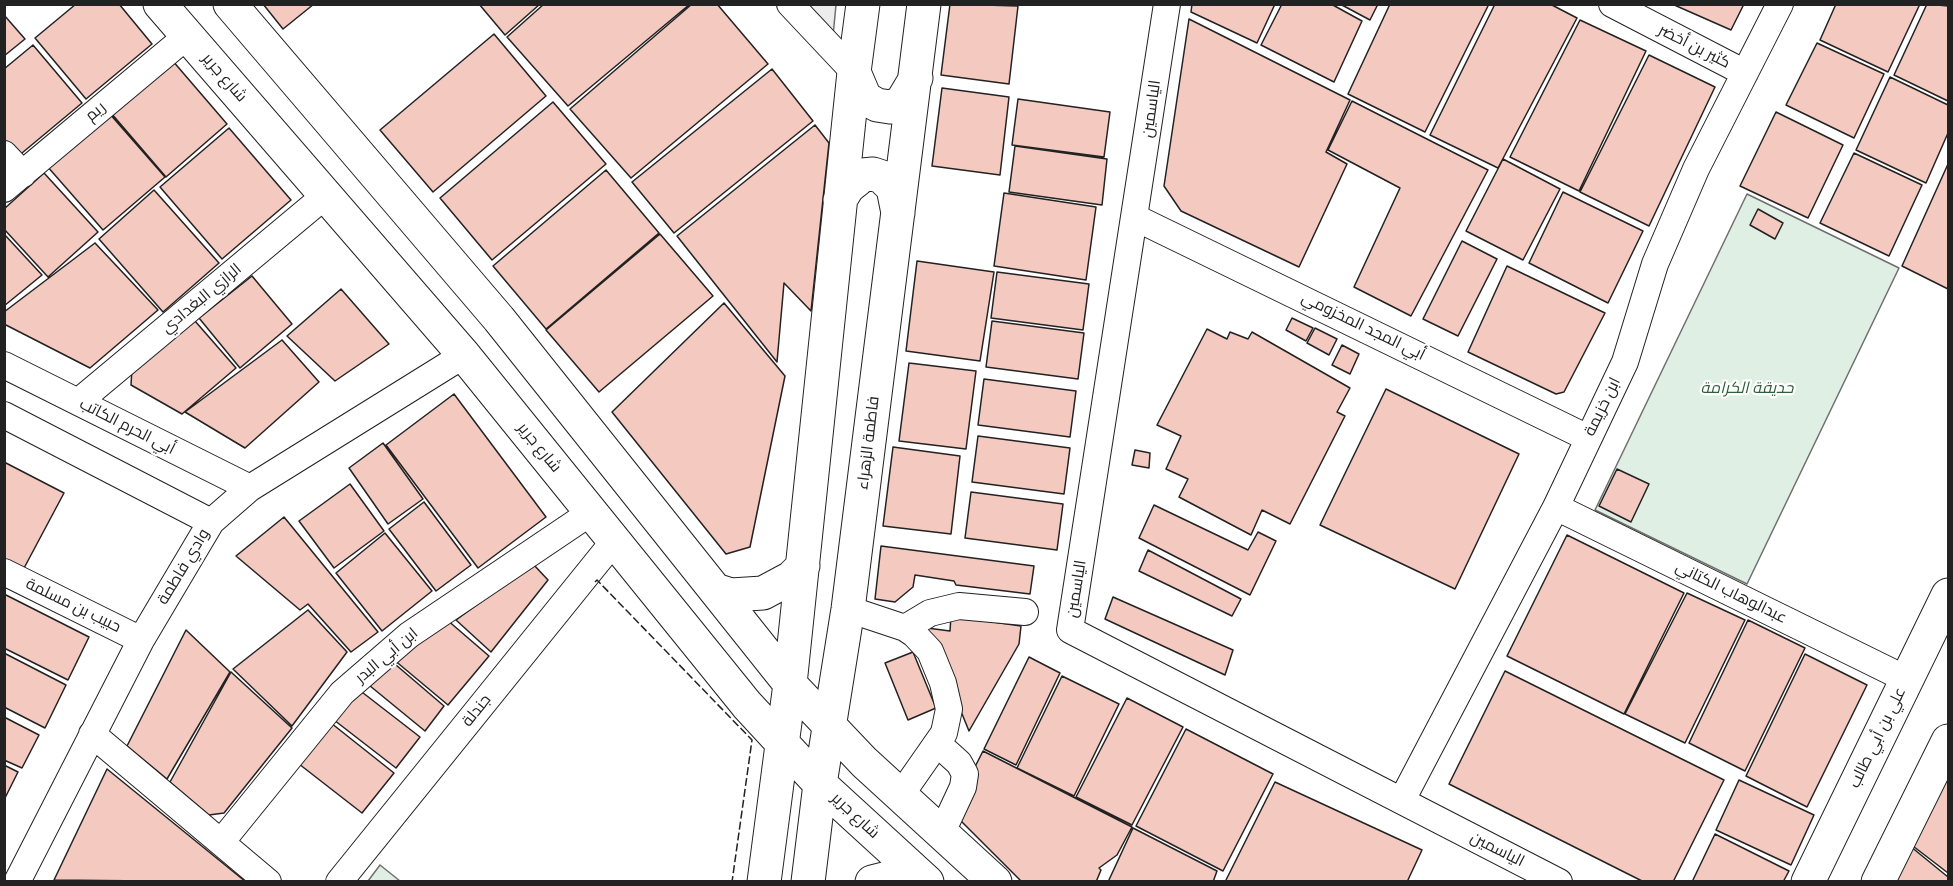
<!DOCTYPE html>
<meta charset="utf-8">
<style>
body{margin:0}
#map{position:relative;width:1953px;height:886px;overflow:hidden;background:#fff;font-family:"Source Serif 4",serif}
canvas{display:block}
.frame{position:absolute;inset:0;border:6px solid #222;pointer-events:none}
</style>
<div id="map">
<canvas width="1953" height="886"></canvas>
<div class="frame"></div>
</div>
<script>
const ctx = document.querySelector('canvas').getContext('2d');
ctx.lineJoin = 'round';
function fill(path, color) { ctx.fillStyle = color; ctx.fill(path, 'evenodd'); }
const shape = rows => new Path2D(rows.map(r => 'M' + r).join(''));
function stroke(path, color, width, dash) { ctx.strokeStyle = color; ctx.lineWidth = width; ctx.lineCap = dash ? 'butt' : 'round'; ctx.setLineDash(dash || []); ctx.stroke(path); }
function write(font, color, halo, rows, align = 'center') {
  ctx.font = font + ' "Source Serif 4",Cairo,serif'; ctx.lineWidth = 4.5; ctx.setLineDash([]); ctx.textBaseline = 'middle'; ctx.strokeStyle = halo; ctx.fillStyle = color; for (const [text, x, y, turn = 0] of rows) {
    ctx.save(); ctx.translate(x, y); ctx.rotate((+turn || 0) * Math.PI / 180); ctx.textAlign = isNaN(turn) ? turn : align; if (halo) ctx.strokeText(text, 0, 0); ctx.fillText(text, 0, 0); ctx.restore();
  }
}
const green = shape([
 [1747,194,1899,268,1747,584,1595,510,1747,194],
 [380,865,400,881,368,881,380,865]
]);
fill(green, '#e0efe3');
stroke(green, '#6f6f6f', 1.5);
const parking = shape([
 [807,5,836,5,833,36,807,5]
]);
fill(parking, '#ededed');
stroke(parking, '#6f6f6f', 1.5);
const building = shape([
 [76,4,119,4,152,44,86,99,35,38,76,4],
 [263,4,314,4,283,29,263,4],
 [479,4,540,4,505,35,479,4],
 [544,4,690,4,568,106,507,37,544,4],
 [692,4,717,4,768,64,631,178,570,109,692,4],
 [950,4,1018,6,1009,84,941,75,950,4],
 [1192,4,1275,4,1257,43,1191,12,1192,4],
 [1282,4,1331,4,1362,21,1334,82,1261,45,1282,4],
 [1340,4,1378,4,1370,20,1340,4],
 [1390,4,1489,4,1425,132,1348,94,1390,4],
 [1495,4,1550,4,1577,18,1498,168,1430,135,1495,4],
 [1672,4,1744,4,1731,30,1672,4],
 [1836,4,1920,4,1888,72,1820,40,1836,4],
 [1927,4,1948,6,1948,101,1894,75,1927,4],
 [4,15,25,39,4,56,4,15],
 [1189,19,1350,100,1326,152,1347,164,1299,267,1181,211,1164,186,1189,19],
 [1580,20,1646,51,1579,191,1510,157,1580,20],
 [494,34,546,96,433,192,380,130,494,34],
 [1817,43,1884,74,1854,138,1786,105,1817,43],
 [33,45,82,103,16,158,4,144,4,69,33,45],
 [1649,55,1715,87,1649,226,1580,192,1649,55],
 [172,60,227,124,166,177,111,113,172,60],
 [772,69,813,121,674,233,632,182,772,69],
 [1890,77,1948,105,1948,133,1926,183,1856,150,1890,77],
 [942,88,1009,97,1000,175,932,166,942,88],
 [1018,99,1110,112,1104,157,1012,145,1018,99],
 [1352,101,1488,170,1411,316,1354,287,1400,188,1328,150,1352,101],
 [553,102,606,164,492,260,440,198,553,102],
 [1776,112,1843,145,1808,218,1740,186,1776,112],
 [109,113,165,177,103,230,47,166,109,113],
 [815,125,829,143,811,311,784,283,777,362,677,236,815,125],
 [229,128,291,200,222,259,160,187,229,128],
 [1015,146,1107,159,1102,205,1009,192,1015,146],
 [1854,153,1922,185,1889,256,1820,223,1854,153],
 [1503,159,1560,189,1523,260,1466,231,1503,159],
 [1948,164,1948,289,1902,266,1948,164],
 [606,170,659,233,546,329,493,266,606,170],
 [44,173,98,232,48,277,4,229,4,209,44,173],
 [154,190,219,263,163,312,99,239,154,190],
 [1563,192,1643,231,1608,303,1529,263,1563,192],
 [1004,193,1096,207,1086,280,994,266,1004,193],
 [1758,209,1783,223,1775,239,1750,225,1758,209],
 [4,234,42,275,4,306,4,234],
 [660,234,713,296,599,392,546,330,660,234],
 [1462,241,1497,259,1458,336,1423,319,1462,241],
 [95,243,158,310,90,368,4,324,4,312,95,243],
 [917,261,994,272,980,361,906,351,917,261],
 [1507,266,1605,313,1564,392,1556,394,1468,352,1507,266],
 [997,272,1089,284,1083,330,991,318,997,272],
 [252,276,292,324,240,368,199,318,252,276],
 [341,289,389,344,335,381,287,336,341,289],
 [724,303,785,376,750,547,726,554,612,412,724,303],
 [1292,318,1313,328,1306,341,1286,330,1292,318],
 [195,321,236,368,182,414,131,385,132,368,195,321],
 [992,321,1084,333,1078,379,986,367,992,321],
 [1315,328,1337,339,1329,355,1307,343,1315,328],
 [1207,329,1227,339,1230,332,1248,339,1252,332,1350,388,1337,412,1345,416,1290,524,1262,510,1251,535,1179,497,1188,479,1166,469,1181,436,1157,425,1207,329],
 [282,340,319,382,245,448,185,412,282,340],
 [1342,345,1359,354,1350,374,1332,365,1342,345],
 [909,363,976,371,966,449,899,441,909,363],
 [984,379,1076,391,1070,437,978,425,984,379],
 [1386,389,1519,454,1455,589,1320,525,1386,389],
 [454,394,546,517,478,568,386,445,454,394],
 [978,436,1070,448,1064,494,972,482,978,436],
 [383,443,423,499,388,524,349,468,383,443],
 [893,447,960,456,951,534,883,526,893,447],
 [1135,450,1150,453,1149,468,1132,465,1135,450],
 [4,462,64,493,23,570,4,560,4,462],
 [1617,469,1649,484,1631,522,1599,506,1617,469],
 [350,484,384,531,334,568,299,521,350,484],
 [971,492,1063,504,1057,550,965,538,971,492],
 [424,502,471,565,436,591,389,529,424,502],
 [1154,505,1248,550,1258,532,1276,541,1250,595,1139,538,1154,505],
 [284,517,378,632,351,652,308,604,300,610,236,556,284,517],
 [385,533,432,591,382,631,336,573,385,533],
 [1567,535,1684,593,1624,714,1507,656,1567,535],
 [881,546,1034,566,1030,594,956,585,954,581,915,575,913,587,895,602,875,599,881,546],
 [1148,550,1241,599,1232,616,1139,571,1148,550],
 [533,564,548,580,491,652,456,620,533,564],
 [1687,593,1745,620,1685,743,1625,714,1687,593],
 [4,594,89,637,68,680,4,648,4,594],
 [1113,597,1233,650,1225,675,1105,619,1113,597],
 [308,610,347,652,292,726,233,669,308,610],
 [951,616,1021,626,1019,644,969,731,927,628,950,631,951,616],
 [446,619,489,656,448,705,393,659,446,619],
 [1748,620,1805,648,1745,771,1689,743,1748,620],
 [186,630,230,672,167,779,127,746,186,630],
 [913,652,936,708,908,720,885,663,913,652],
 [4,653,66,685,45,728,4,707,4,653],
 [1805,654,1867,685,1807,807,1746,776,1805,654],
 [1029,657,1060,673,1016,765,984,749,1029,657],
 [389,659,444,706,425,731,364,681,389,659],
 [1505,671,1724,780,1673,882,1644,882,1449,784,1505,671],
 [231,672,292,728,224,813,209,815,170,782,231,672],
 [1062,676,1119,704,1074,796,1017,768,1062,676],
 [358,689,420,737,396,768,334,720,358,689],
 [1127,698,1183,727,1132,825,1076,797,1127,698],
 [4,717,39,735,22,768,4,760,4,717],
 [331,723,394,773,362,813,299,764,331,723],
 [1186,729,1273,774,1223,871,1136,826,1186,729],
 [983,751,1132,827,1117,855,1099,868,1101,870,1096,882,1022,882,952,812,983,751],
 [4,765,18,772,4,800,4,765],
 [1948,768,1948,873,1909,843,1948,768],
 [107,769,246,882,54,880,107,769],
 [1739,780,1814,815,1791,865,1716,830,1739,780],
 [1275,782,1422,850,1407,882,1225,882,1275,782],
 [1133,828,1217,871,1213,882,1108,882,1133,828],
 [1715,834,1789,871,1783,882,1692,882,1715,834],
 [1910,846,1948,877,1948,882,1892,882,1910,846]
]);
fill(building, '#f3c9c0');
stroke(building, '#222', 1.5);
const minor = shape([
 [790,4,854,72],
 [1167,4,1070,630,1559,882],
 [1612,4,1745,73],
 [4,154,23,174],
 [4,189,187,36],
 [1136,218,1588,438],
 [4,365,250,488],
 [78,402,326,195],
 [4,415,211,522],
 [1556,507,1906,679],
 [4,572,141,640],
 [848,609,905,628,914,634,930,651,943,683,949,709,944,733,900,796],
 [905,628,930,613,959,606,1025,612],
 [92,734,268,882],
 [938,744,959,763,965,774,963,787,942,832],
 [1402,800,1556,507,1625,362,1655,264,1696,169,1780,4],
 [222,841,342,693,409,635,590,513],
 [17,882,141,640,211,522,250,488,464,355],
 [339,882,615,540]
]);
const major = shape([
 [160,4,464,355,747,705,820,784,927,882],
 [230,4,499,319,790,684,864,762,995,882],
 [854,72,865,98,877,105,890,107,901,103,916,78],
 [840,200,848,187,863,175,873,174,882,177,893,188,898,213],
 [715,590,731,595,763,593,791,578,803,566],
 [764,882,790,684,854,72,863,4],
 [808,882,820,784,848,609,924,4],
 [872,882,888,878,919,882],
 [1808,882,1948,595],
 [1878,882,1948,741]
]);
stroke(minor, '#222', 28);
stroke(major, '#222', 35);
stroke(minor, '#fff', 26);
stroke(major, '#fff', 33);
stroke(shape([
 [595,582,597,580,752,740,732,882]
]), '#222', 1.5, [8, 3]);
write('16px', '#222', '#fff', [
 ["كثير بن أخضر",1694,47,27],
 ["شارع جرير",224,78,49],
 ["الياسمين",1152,109,-82],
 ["ريم",96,112,-40],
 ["الرازي البغدادي",202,299,-40],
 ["أبي المجد المخزومي",1363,327,26],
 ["ابن خزيمة",1603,407,-64],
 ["أبي الحرم الكاتب",127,427,27],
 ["فاطمة الزهراء",869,443,-83],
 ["شارع جرير",539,448,51],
 ["وادي فاطمة",184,567,-59],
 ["الياسمين",1077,589,-81],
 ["عبدالوهاب الكتاني",1731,593,26],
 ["حبيب بن مسلمة",73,606,26],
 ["ابن أبي البدر",387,656,-40],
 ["جندلة",477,711,-51],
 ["علي بن أبي طالب",1878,738,-64],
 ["شارع جرير",855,816,43],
 ["الياسمين",1497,850,27]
]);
write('italic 16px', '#2f5e38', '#fff', [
 ["حديقة الكرامة",1747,389]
]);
</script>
